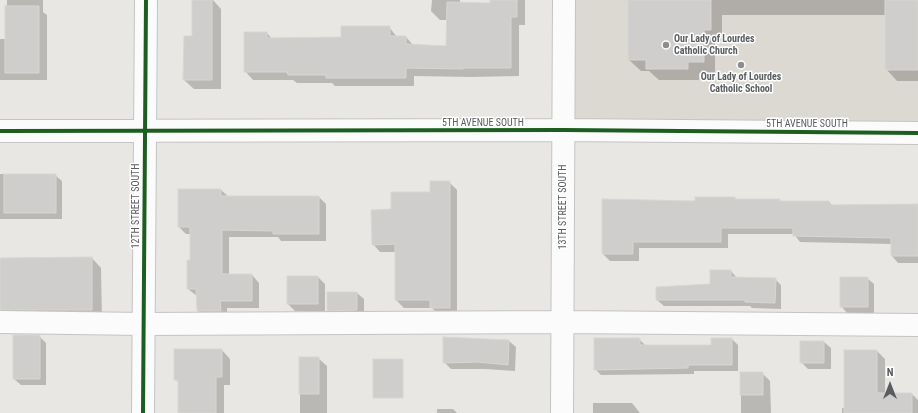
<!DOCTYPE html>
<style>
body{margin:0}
#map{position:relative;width:918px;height:413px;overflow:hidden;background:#e8e7e3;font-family:"Roboto Condensed",sans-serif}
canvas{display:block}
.north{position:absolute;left:870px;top:365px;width:40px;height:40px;-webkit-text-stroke:3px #fff;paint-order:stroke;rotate:0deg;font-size:11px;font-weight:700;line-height:16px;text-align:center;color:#595d60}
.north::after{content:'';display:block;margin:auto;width:14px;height:18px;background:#595d60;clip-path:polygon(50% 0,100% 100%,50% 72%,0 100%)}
</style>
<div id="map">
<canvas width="918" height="413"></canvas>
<div class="north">N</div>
</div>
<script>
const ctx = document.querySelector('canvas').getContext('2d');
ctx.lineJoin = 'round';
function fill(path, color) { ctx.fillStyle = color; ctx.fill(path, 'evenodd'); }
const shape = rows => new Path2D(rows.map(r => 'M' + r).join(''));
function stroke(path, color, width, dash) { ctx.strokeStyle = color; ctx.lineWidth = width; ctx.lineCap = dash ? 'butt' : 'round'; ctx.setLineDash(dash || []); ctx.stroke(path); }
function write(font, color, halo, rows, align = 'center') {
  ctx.font = font + ' "Roboto Condensed",sans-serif'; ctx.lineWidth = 3; ctx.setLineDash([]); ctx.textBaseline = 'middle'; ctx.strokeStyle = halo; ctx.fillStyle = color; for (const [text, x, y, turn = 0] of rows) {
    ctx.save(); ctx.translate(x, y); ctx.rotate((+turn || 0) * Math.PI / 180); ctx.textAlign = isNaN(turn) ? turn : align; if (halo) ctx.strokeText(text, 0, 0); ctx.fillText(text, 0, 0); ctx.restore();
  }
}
fill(shape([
 [564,0,918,0,918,133,563,130]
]), '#dcd9d3');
fill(shape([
 [7,0,43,0,43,12,47,15,47,80,0,80,0,39,6,39],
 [193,0,213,0,221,9,221,89,194,89,184,80,193,37],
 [432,0,460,0,460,3,491,4,491,0,525,0,525,25,519,25,519,76,471,77,414,76,414,86,335,86,332,83,297,83,293,80,253,80,245,71,245,33,267,33,272,39,342,38,389,27,397,37,406,37,414,46,447,47,448,20,440,20,431,11],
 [629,0,918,0,918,81,897,81,886,69,886,15,722,15,722,41,715,41,715,73,699,73,699,80,659,80,649,71,641,71,629,60],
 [0,174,55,175,62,181,62,219,0,219,0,227],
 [449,182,457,190,457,315,439,315,432,308,404,308,396,300,396,252,380,252,373,244,392,210,431,193],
 [179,190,221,190,229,197,319,197,326,204,326,241,281,241,278,237,229,237,229,275,252,275,259,283,259,308,227,308,227,318,205,318,198,311,197,296,188,289,188,261,191,261,191,234,186,234,179,227],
 [735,198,737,200,829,202,833,206,918,205,918,263,898,263,892,256,892,244,800,242,794,234,728,234,728,248,639,248,639,261,610,261,603,254,603,200,696,202],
 [92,258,101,268,102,319,11,319,1,309],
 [731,271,737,278,775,279,781,285,781,309,752,308,750,306,664,306,657,300,711,285],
 [318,277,325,284,325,311,295,311,288,304],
 [867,278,874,284,874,313,847,313,841,306],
 [328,293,357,293,364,299,364,317,334,317,328,310],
 [39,336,46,343,46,385,21,385,14,379],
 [444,338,509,341,516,347,515,371,485,369,451,369,444,362],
 [639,339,646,346,712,346,732,339,738,345,738,371,694,371,694,374,601,375,595,369],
 [824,342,831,348,831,369,808,369,801,362],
 [222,350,230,359,230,385,224,385,224,413,179,413,179,383,175,379],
 [877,351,885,359,885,394,912,394,918,400,918,413,842,413,842,408,845,408],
 [300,358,318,358,327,366,327,413,300,413],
 [741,373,762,373,770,381,771,413,741,413],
 [593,403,632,403,640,413,593,413],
 [437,409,453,409,457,413,437,413]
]), '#0003');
const building = shape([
 [192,0,212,0,212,80,183,80,184,36,192,36,192,0],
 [490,0,517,0,517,17,511,17,511,68,463,68,463,69,406,68,406,78,326,78,326,75,288,75,287,72,244,72,244,32,267,32,267,38,341,37,341,26,390,26,390,36,406,36,406,44,446,46,447,2,490,3,490,0],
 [628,0,711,0,711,30,704,30,704,62,688,62,688,69,646,69,646,60,628,60,628,0],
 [885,0,918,0,918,70,885,70,885,0],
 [5,6,39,6,39,73,5,73,5,6],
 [4,174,56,174,56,213,4,213,4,174],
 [430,181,450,181,450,308,430,308,430,300,395,300,395,244,372,245,371,210,391,209,391,192,430,192,430,181],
 [178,189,221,189,221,196,319,196,319,234,273,234,273,231,222,230,222,274,252,274,252,301,220,301,221,311,197,311,196,289,187,289,187,260,190,260,190,227,178,227,178,189],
 [695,197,735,197,735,199,780,199,780,201,829,201,829,205,918,204,918,256,891,256,891,238,793,236,793,228,721,228,721,242,633,242,633,254,602,254,602,199,695,201,695,197],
 [92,257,92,310,0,310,0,258,92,257],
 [710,270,731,270,731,277,776,278,775,303,745,302,745,300,656,300,656,287,710,284,710,270],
 [287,276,318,276,318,304,287,304,287,276],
 [840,277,868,277,868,307,840,307,840,277],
 [327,292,357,292,357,310,327,311,327,292],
 [13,335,40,335,40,379,13,379,13,335],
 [443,337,509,340,508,365,478,362,443,363,443,337],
 [594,338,640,338,640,345,711,345,711,338,732,338,732,365,688,365,688,368,594,370,594,338],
 [800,341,824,341,824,363,800,363,800,341],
 [174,349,222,349,222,377,216,377,216,413,178,413,178,380,174,380,174,349],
 [844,350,877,350,877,393,912,393,912,413,844,413,844,350],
 [299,357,319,357,319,394,299,394,299,357],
 [373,359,403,359,403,398,373,398,373,359],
 [740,372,763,372,763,395,740,395,740,372]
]);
fill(building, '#cfcecc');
stroke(building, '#d8d6d2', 1);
const minor = shape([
 [0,131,563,130,918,133],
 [0,322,143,324,563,322,918,325],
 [143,413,146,0],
 [562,413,564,0]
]);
stroke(minor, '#c4c4c4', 24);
stroke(minor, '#fcfbfb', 22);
stroke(shape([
 [0,131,563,130,918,133],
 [143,413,146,0]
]), '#1b5e20', 4);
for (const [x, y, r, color] of [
 [666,45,4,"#8b8d8e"],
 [741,65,4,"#8b8d8e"]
]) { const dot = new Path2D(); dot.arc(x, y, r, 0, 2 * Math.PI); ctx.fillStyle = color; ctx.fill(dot); stroke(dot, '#fff', 1.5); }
write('bold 10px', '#595d60', '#fff', [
 ["Our Lady of Lourdes",674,39],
 ["Catholic Church",674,51],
 ["Our Lady of Lourdes",741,77,"center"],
 ["Catholic School",741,89,"center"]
], 'left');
write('10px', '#595d60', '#fff', [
 ["5TH AVENUE SOUTH",483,123],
 ["5TH AVENUE SOUTH",807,124],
 ["12TH STREET SOUTH",136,206,-90],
 ["13TH STREET SOUTH",563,207,-90]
]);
</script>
